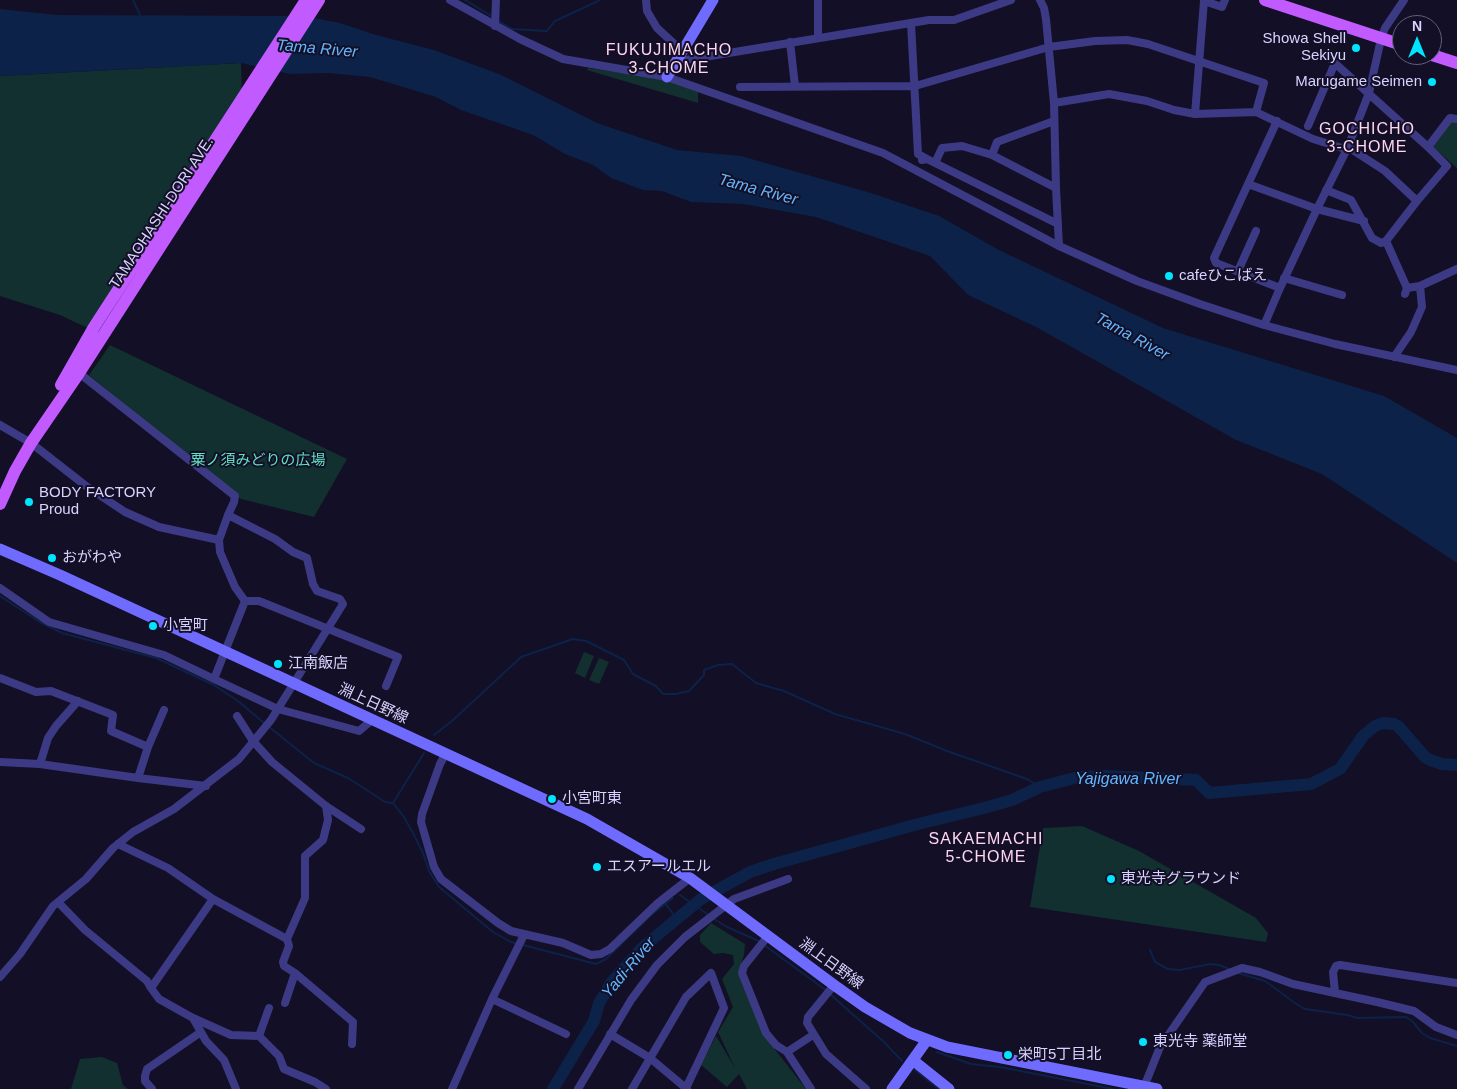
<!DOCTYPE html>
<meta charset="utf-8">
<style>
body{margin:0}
#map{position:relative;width:1457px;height:1089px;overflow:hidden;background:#130f26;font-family:Helvetica,sans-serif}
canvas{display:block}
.north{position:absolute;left:1392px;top:15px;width:50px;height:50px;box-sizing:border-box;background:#130f26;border:1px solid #625e7d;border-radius:50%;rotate:0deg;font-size:14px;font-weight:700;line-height:20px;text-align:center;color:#d9d4ff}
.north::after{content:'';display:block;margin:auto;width:18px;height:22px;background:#00e5ff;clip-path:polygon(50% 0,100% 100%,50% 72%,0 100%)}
</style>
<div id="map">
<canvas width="1457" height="1089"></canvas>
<div class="north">N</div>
</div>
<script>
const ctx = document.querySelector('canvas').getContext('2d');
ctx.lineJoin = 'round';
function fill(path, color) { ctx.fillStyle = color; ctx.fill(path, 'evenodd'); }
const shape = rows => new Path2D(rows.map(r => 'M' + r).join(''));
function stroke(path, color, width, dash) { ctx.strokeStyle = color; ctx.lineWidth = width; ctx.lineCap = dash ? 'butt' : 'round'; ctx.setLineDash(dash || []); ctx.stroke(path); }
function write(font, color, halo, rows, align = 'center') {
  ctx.font = font + ' Helvetica,"Noto Sans JP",sans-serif'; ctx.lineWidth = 4; ctx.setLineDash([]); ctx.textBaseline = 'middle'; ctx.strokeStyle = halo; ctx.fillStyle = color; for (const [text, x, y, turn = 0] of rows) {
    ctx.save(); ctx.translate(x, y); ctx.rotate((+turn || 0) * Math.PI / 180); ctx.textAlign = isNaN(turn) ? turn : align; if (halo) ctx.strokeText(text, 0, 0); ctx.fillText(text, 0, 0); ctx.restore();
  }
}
fill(shape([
 [241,63,242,99,92,330,60,315,0,296,0,76],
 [588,68,664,79,698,92,698,103,587,70],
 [1452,121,1457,122,1457,168,1433,147],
 [110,345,347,459,314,517,241,499,89,375],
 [584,652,594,656,585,678,575,673],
 [599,658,609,662,599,684,589,680],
 [1082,826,1139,851,1256,918,1268,933,1266,942,1030,907,1043,828],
 [711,923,745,944,744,955,739,970,766,1038,806,1089,747,1089,739,1074,727,1087,701,1065,716,1036,735,1068,718,1032,733,1007,722,979,734,964,733,955,723,953,714,954,700,942,700,935],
 [102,1057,117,1063,123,1085,128,1089,71,1089,80,1059]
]), '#12302f');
fill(shape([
 [0,9,57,15,304,16,340,23,376,35,434,50,499,74,597,123,677,150,741,156,871,193,939,216,999,250,1163,328,1384,396,1457,438,1457,563,1322,474,1236,440,1038,328,968,295,930,256,816,217,743,204,691,202,662,191,643,190,611,178,593,165,565,154,533,135,461,110,436,97,370,77,328,73,290,74,241,63,0,76]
]), '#0c2248');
stroke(shape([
 [133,0,140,15],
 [465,0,493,17],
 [499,21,512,29,547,31,555,21,600,0],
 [0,596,40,622,62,633,156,658,214,685,238,701,264,723],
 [268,726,314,763,348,778,385,802,393,803],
 [434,735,452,721,521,657,573,639,586,641,624,660,633,674,656,686,663,694,676,694,689,691,704,675,704,670,718,665,732,664,756,683,784,691,835,714,905,734,947,751,1027,779,1040,787],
 [393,803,404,817,414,835,423,853,429,871,439,887,493,932,511,942,518,944],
 [393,803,424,753],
 [680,895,710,916],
 [665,903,676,918],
 [714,919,727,927,761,942],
 [523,945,596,964,606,959,651,915,673,898],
 [764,945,827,991],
 [1150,950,1155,962,1168,969,1180,970,1210,964,1219,965,1229,969],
 [1238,973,1265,981,1295,1003,1305,1009,1347,1015,1358,1018,1406,1017,1413,1022,1422,1033,1430,1038,1457,1046],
 [831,995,884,1042,902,1061],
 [937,1052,971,1064,1000,1067,1113,1089],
 [915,1070,939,1089]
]), '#0c2248', 2);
stroke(shape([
 [553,1089,594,1021,599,1003,611,983,643,947,701,899,750,872,774,864,918,824,984,808,1012,800,1040,787,1078,777,1106,776,1196,780,1209,793,1311,784,1340,769,1363,736,1375,726,1383,723,1394,724,1398,726,1425,757,1430,760,1442,764,1457,765]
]), '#0c2248', 12);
stroke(shape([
 [450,0,520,39,563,59,667,77,883,153,1059,246,1137,281,1200,304,1264,325,1335,344,1457,370],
 [646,0,647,11,657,28,682,51],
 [818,0,818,37],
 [1040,0,1044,8,1046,19,1054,103,1056,188,1059,246],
 [911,23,918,154,927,159],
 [495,26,496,0],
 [790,42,795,86],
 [1328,57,1428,147,1450,118,1457,119],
 [674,62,929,20,954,20,1011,0],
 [740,87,915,86,1049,47,1095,41,1127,40,1148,44,1264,83,1256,112],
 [1054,103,1109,94,1147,101,1174,110,1195,114,1256,112,1313,139,1342,148,1348,147,1385,171,1417,201,1386,241,1381,243,1372,238,1351,200,1326,190],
 [1195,114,1204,1,1222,7,1225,0],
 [1054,121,997,142,992,155,1056,188],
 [1277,121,1214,258,1216,263,1280,288],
 [1308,126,1335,63],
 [922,160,927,159,1058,224],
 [935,163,942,148,962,146,992,155],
 [1248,184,1317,209,1364,221],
 [1417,201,1447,166,1428,147],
 [1386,241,1407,288,1405,294],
 [1238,271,1256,231],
 [1284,278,1342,295],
 [1407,288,1420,286,1457,269],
 [1265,323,1280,288,1317,209,1348,147,1369,93,1381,39,1385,28,1404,0],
 [1394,357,1411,332,1422,307,1420,286],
 [0,425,31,443,86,486,125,512,159,527,219,540],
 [228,515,219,540,220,552,235,587,245,601],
 [0,588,49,622,164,655,214,679,245,601],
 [245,601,259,601,398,657,386,686],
 [0,678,36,692,51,691,113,715,111,731,148,747],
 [214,679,278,709,359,731,372,720],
 [237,716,253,741,272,762,326,806,361,829],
 [446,753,440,764,422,814,421,822,434,867,441,879,498,923,511,931,563,943,591,955,601,954,610,949,658,903,690,878],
 [0,762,40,764,138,778,206,786],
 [40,764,48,738,56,726,78,701],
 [138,778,148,747,164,710],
 [326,806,328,820,323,840,305,856,305,898,287,939,289,946,283,962,284,966,295,973,353,1022,352,1044],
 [118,844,168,868,213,899,287,939],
 [58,902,85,930,147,981,151,988,159,999,193,1018,206,1041,224,1060,236,1089],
 [768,936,744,966,742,973,766,1033,776,1045,787,1052,811,1089],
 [0,977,20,954,53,906,86,879,113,848,133,832,174,809,239,759,271,720,343,604,340,599,317,591,313,584,307,558,293,552,275,539,228,515,234,502,235,496,79,373],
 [834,985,808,1017,807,1023,826,1054,866,1089],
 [151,988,213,899],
 [1335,993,1333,972,1336,966,1340,965,1457,983],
 [492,999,566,1034],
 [285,1003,295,973],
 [193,1018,231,1035,259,1036,279,1056,284,1069,315,1082,326,1089],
 [610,1034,650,1058,687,1089],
 [259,1036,269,1008],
 [787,1052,813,1035],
 [1144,1087,1160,1047,1205,982,1242,968,1260,972,1293,984,1377,1002,1414,1011,1436,1027,1457,1035],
 [152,1089,145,1081,145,1076,147,1069,201,1032],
 [452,1089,492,999,524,935],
 [578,1089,631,1000,657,965,685,937,734,899,788,879],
 [632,1089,686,997,711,973,724,1008,686,1088]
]), '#3d3a85', 8);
stroke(shape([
 [667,77,713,0],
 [0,549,60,575,587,819,690,878,834,985,865,1007,910,1033,947,1047,1157,1089],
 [914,1061,949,1089],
 [892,1089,927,1040]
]), '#6f6bff', 11);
stroke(shape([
 [1265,0,1402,45],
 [1432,55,1457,63],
 [61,385,94,327,306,0],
 [0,504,15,471,31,443,79,373,319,0]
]), '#c25bff', 12);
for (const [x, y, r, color] of [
 [1356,48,5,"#00e5ff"],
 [1432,82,5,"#00e5ff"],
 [1169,276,5,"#00e5ff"],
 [29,502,5,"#00e5ff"],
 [52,558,5,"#00e5ff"],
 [153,626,5,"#00e5ff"],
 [278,664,5,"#00e5ff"],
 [552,799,5,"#00e5ff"],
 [597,867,5,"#00e5ff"],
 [1111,879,5,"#00e5ff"],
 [1143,1042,5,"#00e5ff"],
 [1008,1055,5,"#00e5ff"]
]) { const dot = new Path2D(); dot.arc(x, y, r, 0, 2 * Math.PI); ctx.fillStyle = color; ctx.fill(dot); stroke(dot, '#130f26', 2); }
write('15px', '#d9d4ff', '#130f26', [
 ["Showa Shell",1346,39,"right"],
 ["Sekiyu",1346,56,"right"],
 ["Marugame Seimen",1422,82,"right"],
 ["cafeひこばえ",1179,276],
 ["BODY FACTORY",39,493],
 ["Proud",39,510],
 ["おがわや",62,558],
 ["小宮町",163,626],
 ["江南飯店",288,664],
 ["小宮町東",562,799],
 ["エスアールエル",607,867],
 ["東光寺グラウンド",1121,879],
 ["東光寺 薬師堂",1153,1042],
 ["栄町5丁目北",1018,1055]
], 'left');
write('15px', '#d9d4ff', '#130f26', [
 ["TAMAOHASHI-DORI AVE.",162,213,-57],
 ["淵上日野線",373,704,25],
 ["淵上日野線",831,964,36]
]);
write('15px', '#5fe0c0', '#130f26', [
 ["粟ノ須みどりの広場",258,461]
]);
write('italic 16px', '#62b6ff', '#130f26', [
 ["Tama River",317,49,5],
 ["Tama River",758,190,15],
 ["Tama River",1132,337,29],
 ["Yajigawa River",1128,780],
 ["Yadi-River",629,968,-50]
]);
ctx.letterSpacing = '1px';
write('16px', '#ffd6f0', '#130f26', [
 ["FUKUJIMACHO",669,51],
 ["3-CHOME",669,69],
 ["GOCHICHO",1367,130],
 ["3-CHOME",1367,148],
 ["SAKAEMACHI",986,840],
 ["5-CHOME",986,858]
]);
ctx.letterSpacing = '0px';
</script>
